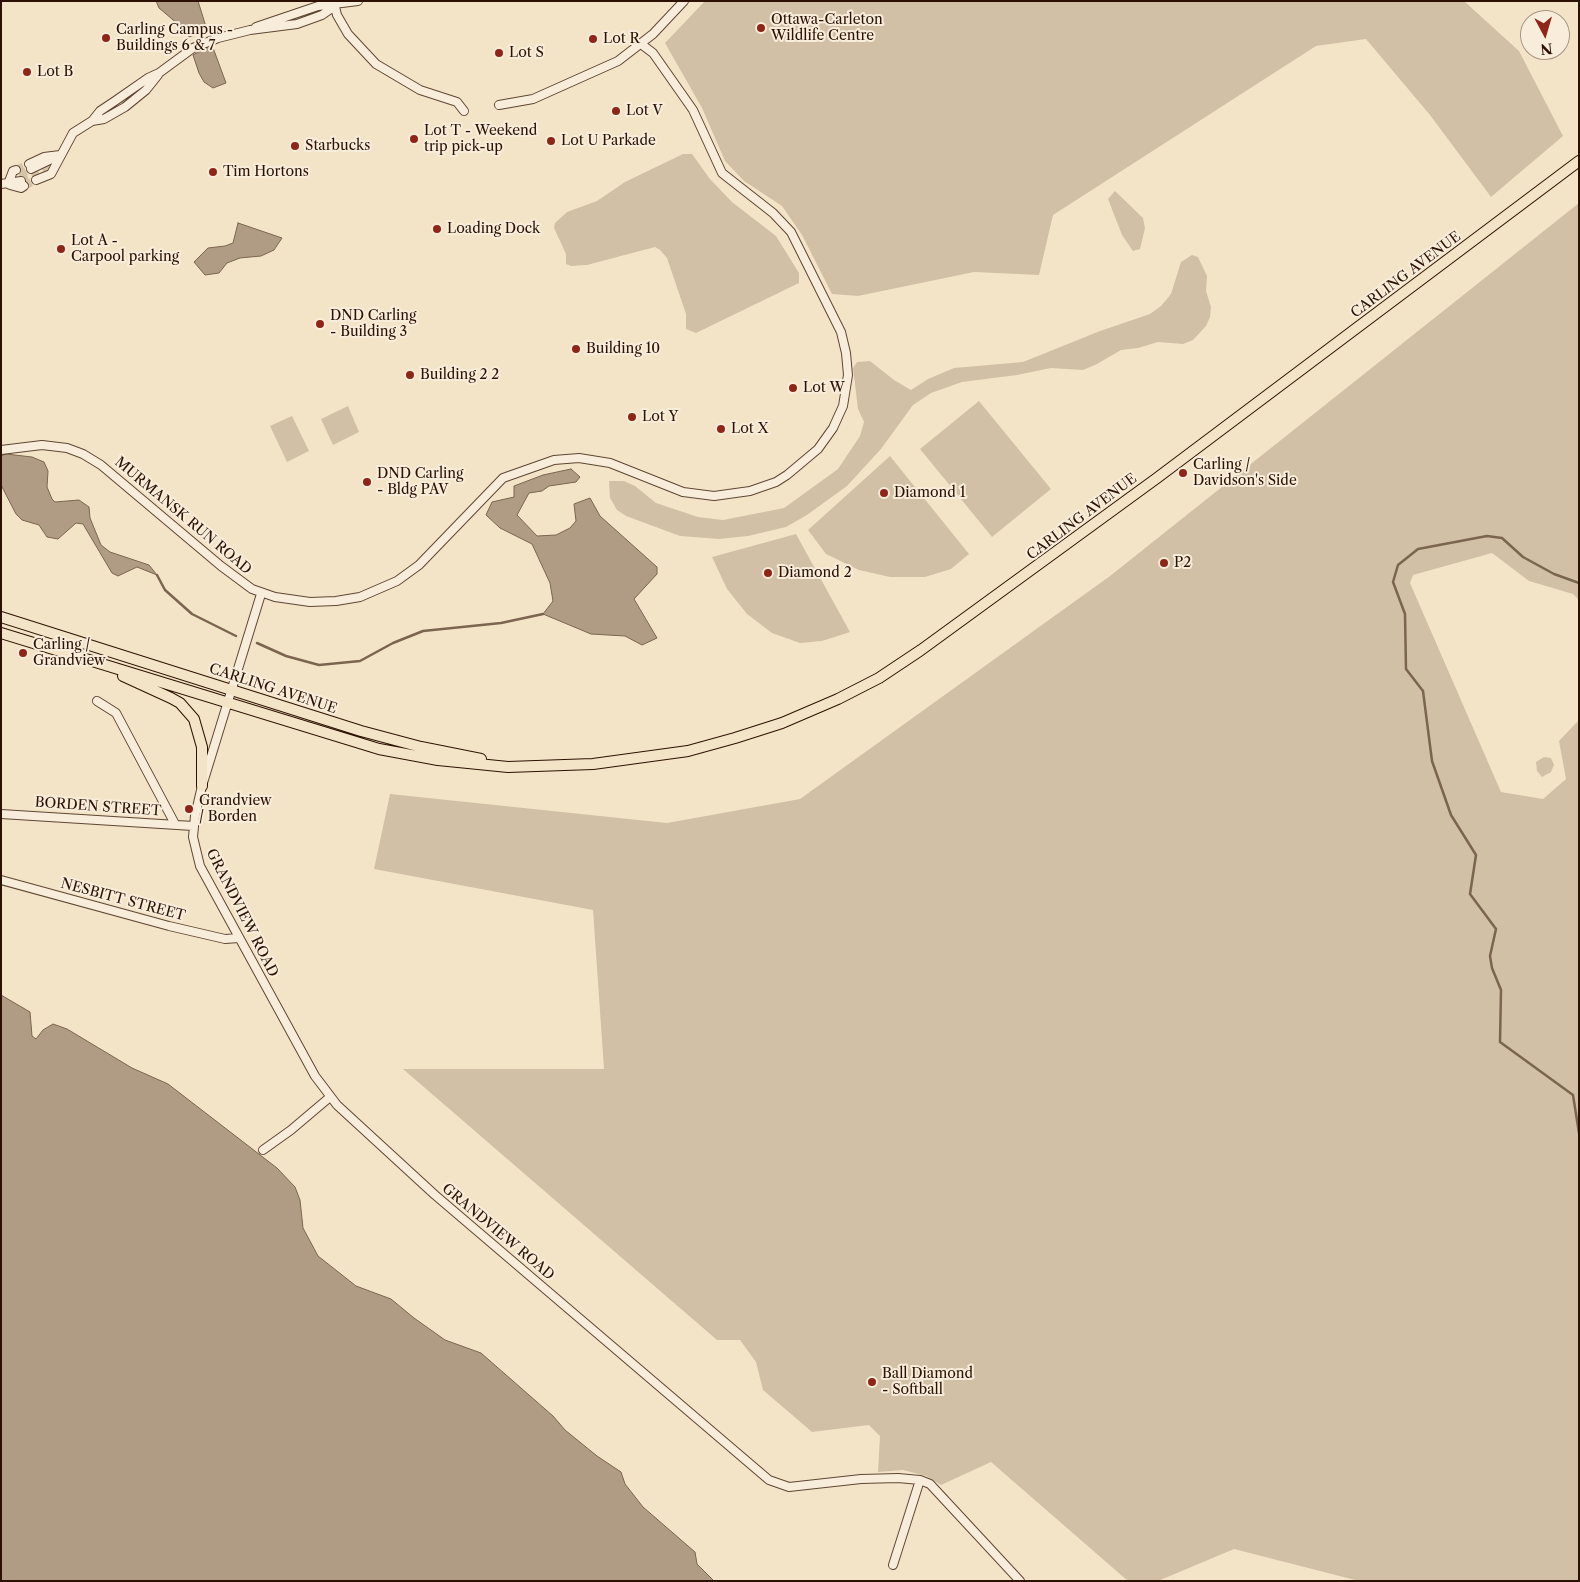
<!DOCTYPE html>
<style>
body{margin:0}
#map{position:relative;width:1580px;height:1582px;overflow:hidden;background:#f4e4c7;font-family:"Libre Caslon Text",serif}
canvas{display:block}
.frame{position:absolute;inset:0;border:2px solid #2c1102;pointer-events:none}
.north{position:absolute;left:1520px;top:10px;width:50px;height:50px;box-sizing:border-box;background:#f8eddb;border:1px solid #a69584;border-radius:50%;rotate:174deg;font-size:14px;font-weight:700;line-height:20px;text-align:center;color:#2c1102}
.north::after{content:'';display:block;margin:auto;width:18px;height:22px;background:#8f2418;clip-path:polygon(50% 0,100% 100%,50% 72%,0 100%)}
</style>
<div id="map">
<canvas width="1580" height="1582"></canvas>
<div class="frame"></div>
<div class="north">N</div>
</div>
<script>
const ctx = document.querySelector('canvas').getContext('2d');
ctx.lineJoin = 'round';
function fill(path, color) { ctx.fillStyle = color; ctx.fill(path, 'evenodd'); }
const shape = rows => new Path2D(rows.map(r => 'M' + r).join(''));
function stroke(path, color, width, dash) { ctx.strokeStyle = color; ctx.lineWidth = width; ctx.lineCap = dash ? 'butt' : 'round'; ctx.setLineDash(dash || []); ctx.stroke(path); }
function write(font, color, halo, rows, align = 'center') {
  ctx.font = font + ' "Libre Caslon Text",serif'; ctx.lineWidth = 4; ctx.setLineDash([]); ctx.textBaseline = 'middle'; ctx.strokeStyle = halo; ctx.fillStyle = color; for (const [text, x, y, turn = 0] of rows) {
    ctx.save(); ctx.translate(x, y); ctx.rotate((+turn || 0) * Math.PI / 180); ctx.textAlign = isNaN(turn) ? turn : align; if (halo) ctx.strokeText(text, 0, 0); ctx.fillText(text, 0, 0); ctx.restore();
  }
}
fill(shape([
 [705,1,1464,1,1519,51,1563,136,1491,197,1430,115,1366,39,1316,46,1053,215,1039,275,974,272,858,296,832,294,802,235,782,206,744,181,725,161,702,108,665,43],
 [683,154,692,154,710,179,732,202,776,236,799,273,799,283,696,333,686,329,686,314,667,258,660,250,655,247,587,265,571,266,566,264,566,254,554,228,555,223,567,212,597,201,625,182],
 [1115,191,1143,218,1145,228,1140,249,1133,251,1122,235,1108,199],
 [1579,203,1579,600,1573,594,1529,581,1492,553,1413,575,1410,583,1501,792,1543,799,1566,779,1559,741,1579,720,1579,1581,1359,1581,1234,1549,1158,1581,1128,1581,991,1462,941,1485,926,1476,903,1470,878,1472,880,1436,869,1425,812,1432,763,1390,756,1362,740,1340,717,1340,403,1069,604,1069,593,910,374,869,390,794,667,823,800,799,1110,576],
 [1192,255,1198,257,1207,276,1206,291,1211,307,1210,317,1206,326,1193,340,1183,344,1158,342,1138,348,1121,350,1097,364,1083,370,1051,368,1017,375,962,382,931,393,913,405,881,449,847,486,807,515,786,527,748,536,719,539,680,536,626,516,617,510,610,498,609,481,624,481,635,486,656,503,698,517,723,520,784,508,838,469,860,436,864,422,858,409,853,368,857,362,870,361,894,380,911,390,928,379,954,368,1023,362,1100,331,1150,314,1161,306,1171,294,1181,262],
 [979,401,1051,489,992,537,920,449],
 [348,406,359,432,333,445,321,419],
 [292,416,309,451,287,462,270,426],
 [890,456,969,554,951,569,925,577,890,577,859,570,826,554,808,530],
 [796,534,850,632,822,641,800,643,772,633,747,614,727,589,712,557],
 [1544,757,1551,758,1554,765,1551,772,1542,777,1537,771,1536,762]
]), '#d2c0a6');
const water = shape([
 [156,1,198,1,207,30,189,37,179,25,159,8,156,1],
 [212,45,226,83,213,88,204,82,199,73,193,55,212,45],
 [238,223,282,238,274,250,261,256,240,258,227,263,219,273,205,275,194,262,208,248,225,246,233,243,238,223],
 [6,454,32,457,44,462,48,471,47,487,52,499,55,502,79,500,89,507,90,518,101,545,110,552,149,565,157,575,137,567,118,576,112,573,83,524,76,523,58,539,47,537,39,525,22,520,16,514,1,485,1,456,6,454],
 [571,469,580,477,576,482,549,486,542,491,529,493,517,515,537,536,556,535,570,528,576,521,574,504,590,498,600,516,657,567,657,574,634,599,657,638,642,645,625,636,591,634,543,614,553,601,550,583,532,544,500,528,486,515,492,502,514,497,514,486,543,475,571,469],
 [1,995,30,1012,32,1036,36,1039,43,1030,53,1024,67,1029,132,1068,168,1084,277,1168,295,1187,300,1200,303,1228,318,1256,356,1286,391,1299,414,1318,445,1340,481,1353,553,1416,565,1430,597,1456,621,1472,625,1484,643,1507,695,1552,697,1564,714,1581,1,1581,1,995]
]);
fill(water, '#b09c84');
stroke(water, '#7b6450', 1);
stroke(shape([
 [157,575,165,590,192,614,236,636],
 [1579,583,1554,574,1523,557,1502,538,1487,536,1418,549,1398,565,1393,582,1405,614,1406,669,1423,691,1432,761,1451,815,1476,855,1470,894,1496,929,1490,956,1492,968,1501,990,1500,1042,1573,1095,1579,1133],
 [257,643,286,656,319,665,360,661,393,643,423,631,501,623,543,614]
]), '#7b6450', 2.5);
stroke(shape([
 [16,170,29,164],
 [19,175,31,169],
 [21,181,48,168,59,156],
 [24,186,36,180]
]), '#d6c4a9', 8, [8, 4]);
const minor = shape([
 [334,3,337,15,348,34,376,64,420,90,457,102,464,111],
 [256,27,318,6,358,1],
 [499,105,533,99,618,61,653,34,684,1],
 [92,121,104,119,125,107,146,90,158,75],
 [29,164,44,157,60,155],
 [31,169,56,157],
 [36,180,51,174,73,133,92,121,100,111,115,101,148,78,159,73,193,48,218,38,250,30,297,24,322,15,335,6],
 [1,184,21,181],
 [8,184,13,171,16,170],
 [10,185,21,188,24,186],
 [1,450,42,445,67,448,83,454,101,465,221,566,252,589,275,597,310,602,336,601,360,597,397,581,419,565,503,478,554,460,579,458,610,463,683,492,714,496,750,491,776,482,787,475,818,449,833,428,843,406,848,375,846,353,841,332,791,232,773,213,722,173,693,110,653,53,641,44],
 [261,594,202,786,195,816,193,837,200,866,315,1076,337,1105,435,1195,769,1480,789,1487,861,1479,898,1478,920,1480,930,1484,1020,1581],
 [97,701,116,713,175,824],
 [1,814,193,826],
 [1,880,169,926,225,939,239,938],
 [263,1150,291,1130,330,1097],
 [893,1565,920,1480]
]);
const major = shape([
 [1,617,361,731,421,747,481,759],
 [1,633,379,749,438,760,508,767,593,764,688,751,735,738,782,723,838,699,879,678,921,650,1157,478,1579,161],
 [123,676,171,698,180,703,194,719,202,747,202,786]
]);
stroke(minor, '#5e4633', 10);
stroke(major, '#2c1102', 12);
stroke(minor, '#f8eddb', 8);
stroke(major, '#f4e4c7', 10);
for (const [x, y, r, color] of [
 [761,28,5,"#8f2418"],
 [106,38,5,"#8f2418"],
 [593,39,5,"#8f2418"],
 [499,53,5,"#8f2418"],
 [27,72,5,"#8f2418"],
 [616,111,5,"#8f2418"],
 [414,139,5,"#8f2418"],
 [551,141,5,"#8f2418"],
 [295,146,5,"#8f2418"],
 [213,172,5,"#8f2418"],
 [437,229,5,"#8f2418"],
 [61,249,5,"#8f2418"],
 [320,324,5,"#8f2418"],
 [576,349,5,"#8f2418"],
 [410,375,5,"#8f2418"],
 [793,388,5,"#8f2418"],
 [632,417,5,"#8f2418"],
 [721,429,5,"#8f2418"],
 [1183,473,5,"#8f2418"],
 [367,482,5,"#8f2418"],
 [884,493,5,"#8f2418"],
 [1164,563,5,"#8f2418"],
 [768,573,5,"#8f2418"],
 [23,653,5,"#8f2418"],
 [189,809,5,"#8f2418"],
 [872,1382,5,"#8f2418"]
]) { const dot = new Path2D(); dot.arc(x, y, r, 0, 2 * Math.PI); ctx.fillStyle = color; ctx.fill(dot); stroke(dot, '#f8eddb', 2); }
write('14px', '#2c1102', '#f8eddb', [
 ["Ottawa-Carleton",771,20],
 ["Wildlife Centre",771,36],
 ["Carling Campus -",116,30],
 ["Buildings 6 & 7",116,46],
 ["Lot R",603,39],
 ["Lot S",509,53],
 ["Lot B",37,72],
 ["Lot V",626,111],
 ["Lot T - Weekend",424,131],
 ["trip pick-up",424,147],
 ["Lot U Parkade",561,141],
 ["Starbucks",305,146],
 ["Tim Hortons",223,172],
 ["Loading Dock",447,229],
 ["Lot A -",71,241],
 ["Carpool parking",71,257],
 ["DND Carling",330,316],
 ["- Building 3",330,332],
 ["Building 10",586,349],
 ["Building 2 2",420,375],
 ["Lot W",803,388],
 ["Lot Y",642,417],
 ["Lot X",731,429],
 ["Carling /",1193,465],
 ["Davidson's Side",1193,481],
 ["DND Carling",377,474],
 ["- Bldg PAV",377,490],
 ["Diamond 1",894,493],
 ["P2",1174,563],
 ["Diamond 2",778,573],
 ["Carling /",33,645],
 ["Grandview",33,661],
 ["Grandview",199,801],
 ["/ Borden",199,817],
 ["Ball Diamond",882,1374],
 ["- Softball",882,1390]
], 'left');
write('14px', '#2c1102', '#f8eddb', [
 ["CARLING AVENUE",1406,275,-37],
 ["MURMANSK RUN ROAD",183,516,40],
 ["CARLING AVENUE",1082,517,-37],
 ["CARLING AVENUE",273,689,18],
 ["BORDEN STREET",98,807,4],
 ["NESBITT STREET",123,900,15],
 ["GRANDVIEW ROAD",242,913,63],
 ["GRANDVIEW ROAD",498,1232,40]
]);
</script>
